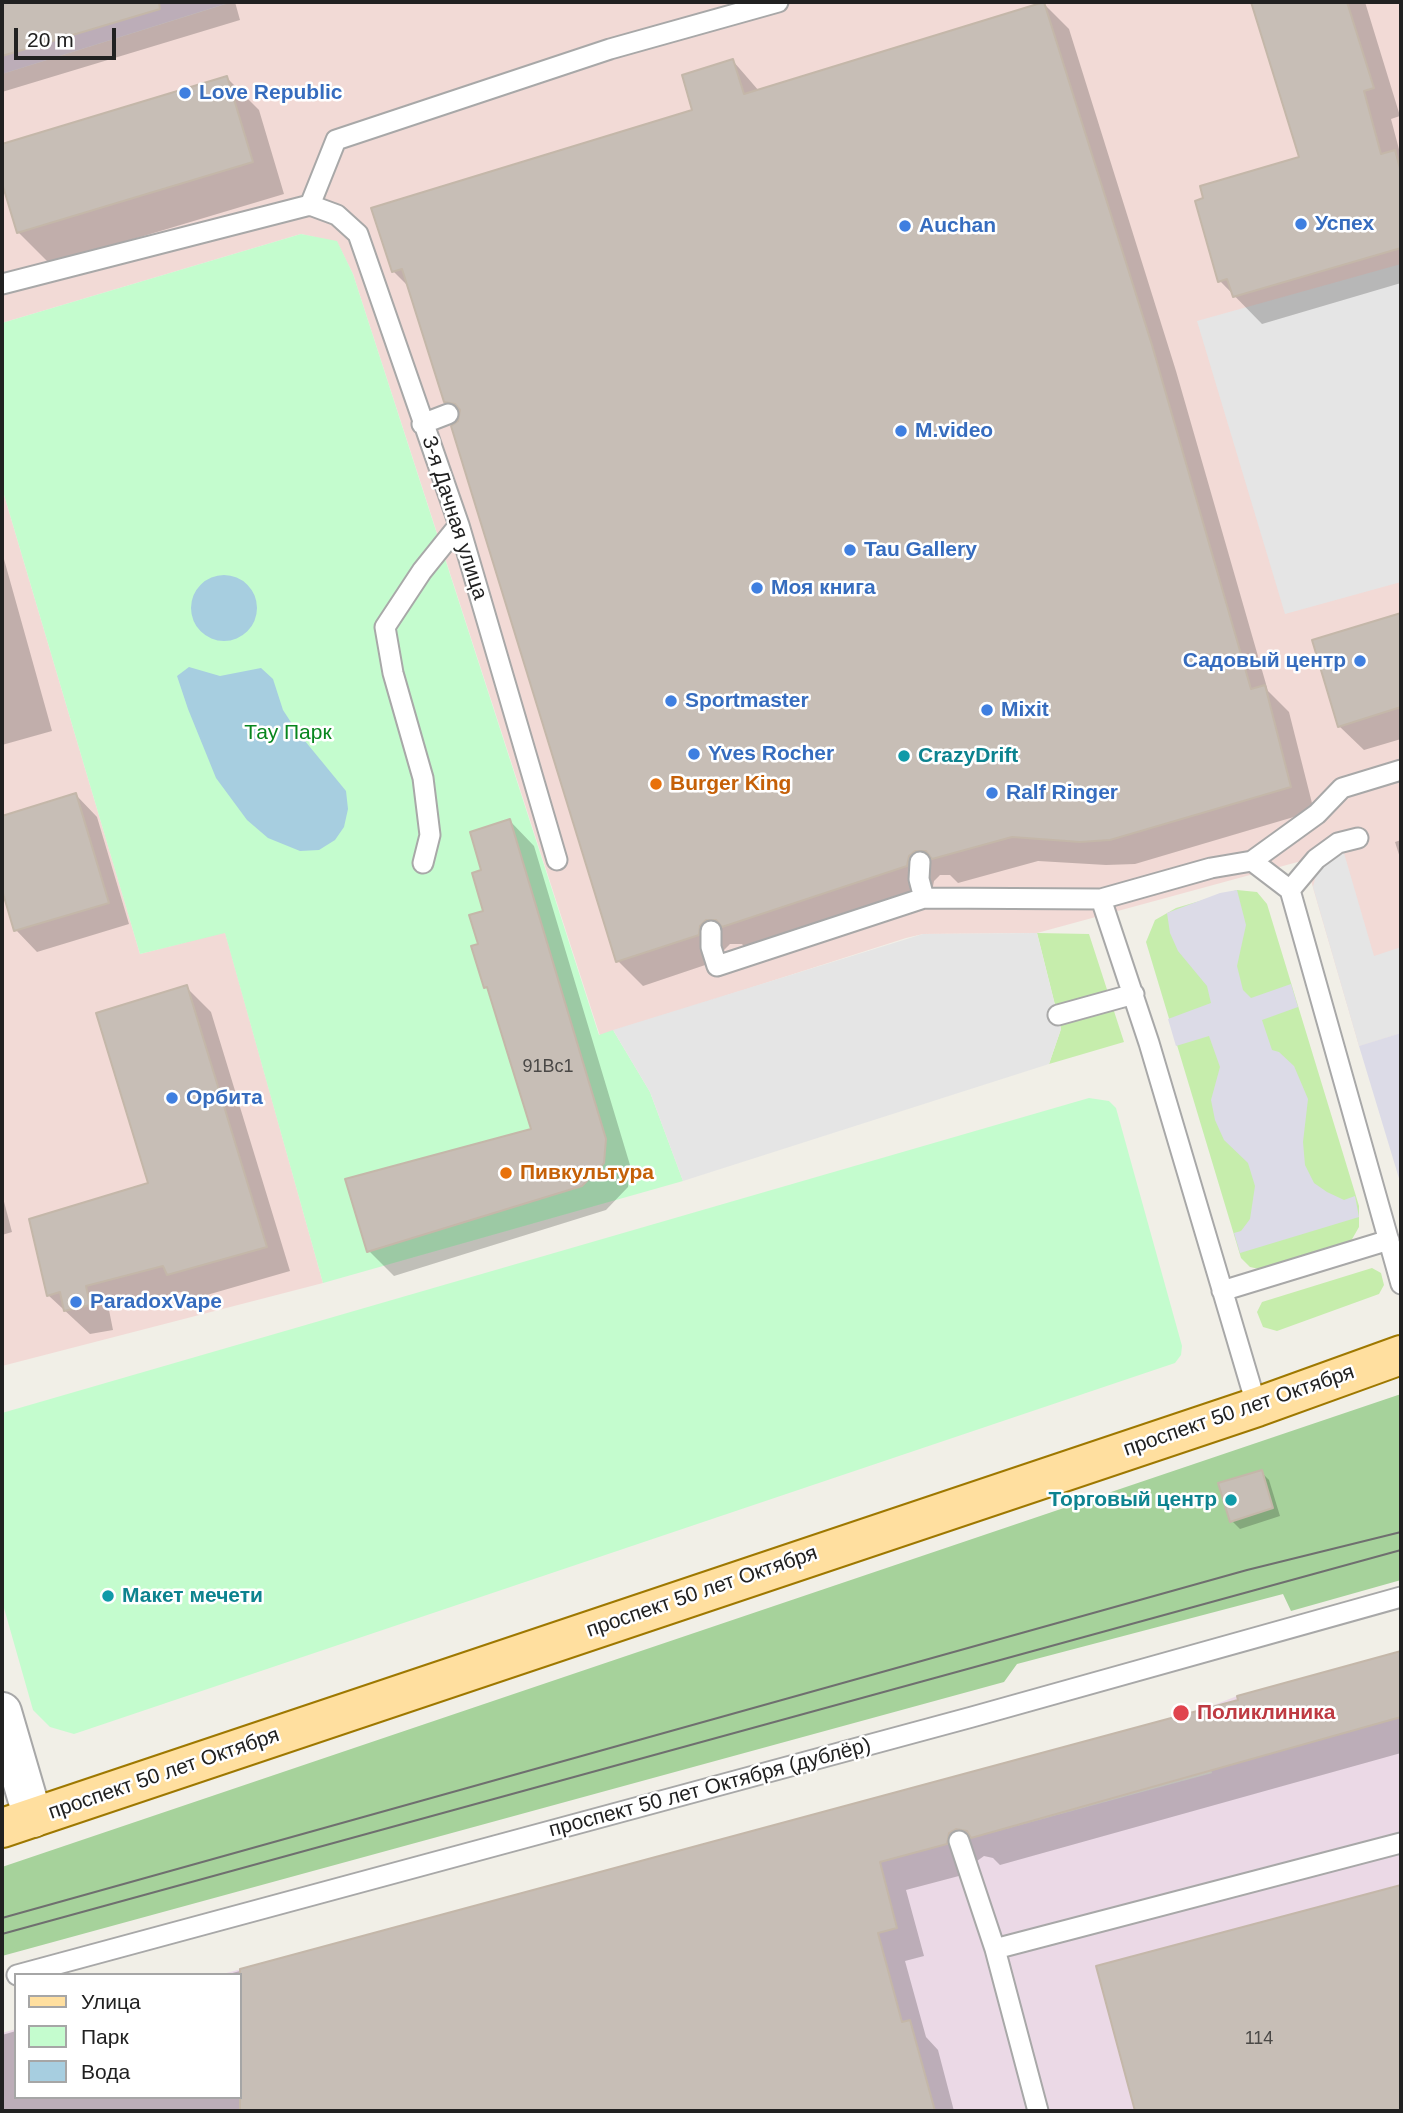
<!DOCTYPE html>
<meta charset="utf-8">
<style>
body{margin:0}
#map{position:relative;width:1403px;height:2113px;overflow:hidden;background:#f1efe7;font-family:Arial,sans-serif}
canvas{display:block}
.frame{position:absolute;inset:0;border:4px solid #212121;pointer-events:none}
.legend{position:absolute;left:14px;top:1973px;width:228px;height:126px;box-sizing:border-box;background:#fff;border:2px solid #a6a6a6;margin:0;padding:9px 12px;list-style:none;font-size:21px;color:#212121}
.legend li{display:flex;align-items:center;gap:14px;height:35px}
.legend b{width:35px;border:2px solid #a6a6a6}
.scale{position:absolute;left:14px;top:28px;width:102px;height:32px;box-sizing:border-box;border:4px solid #212121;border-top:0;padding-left:9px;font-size:21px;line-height:24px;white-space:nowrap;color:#212121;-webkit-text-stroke:5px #fff;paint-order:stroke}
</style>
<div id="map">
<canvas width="1403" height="2113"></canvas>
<div class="frame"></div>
<ul class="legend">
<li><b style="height:9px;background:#ffdf9f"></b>Улица</li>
<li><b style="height:19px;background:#c4fcce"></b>Парк</li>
<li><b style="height:19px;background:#a7cee0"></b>Вода</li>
</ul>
<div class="scale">20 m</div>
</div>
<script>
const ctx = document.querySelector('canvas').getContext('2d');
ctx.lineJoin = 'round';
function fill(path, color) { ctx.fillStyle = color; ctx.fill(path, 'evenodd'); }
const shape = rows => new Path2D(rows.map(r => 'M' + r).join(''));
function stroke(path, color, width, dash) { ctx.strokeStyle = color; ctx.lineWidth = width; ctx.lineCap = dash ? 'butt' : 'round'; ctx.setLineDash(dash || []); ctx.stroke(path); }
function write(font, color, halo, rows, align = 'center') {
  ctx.font = font + ' Arial,sans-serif'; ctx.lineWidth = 5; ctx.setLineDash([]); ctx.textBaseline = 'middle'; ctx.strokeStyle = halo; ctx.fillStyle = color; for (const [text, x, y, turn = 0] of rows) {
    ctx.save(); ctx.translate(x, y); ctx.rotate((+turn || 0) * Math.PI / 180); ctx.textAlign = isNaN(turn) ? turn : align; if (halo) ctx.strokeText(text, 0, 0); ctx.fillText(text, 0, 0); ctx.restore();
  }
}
fill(shape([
 [232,2,1401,2,1401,1033,1359,1046,1305,860,1037,933,923,934,906,938,600,1036,353,274,337,242,301,234,2,323,2,74],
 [2,488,140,954,225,932,323,1283,2,1366]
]), '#f2dad6');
fill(shape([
 [2,2,225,2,225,4,2,74],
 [1237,1696,1254,1758,1401,1717,1401,2111,2,2111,2,2033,16,2029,16,2097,240,2097,240,1975,219,1975,967,1773,983,1835,1212,1773,1196,1712]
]), '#ebd9e6');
fill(shape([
 [1237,890,1257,892,1267,904,1359,1206,1359,1227,1351,1241,1264,1270,1250,1267,1241,1258,1146,942,1155,920,1176,908],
 [1037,933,1089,934,1124,1042,1049,1064,1061,1029],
 [1372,1268,1381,1273,1384,1285,1379,1294,1277,1331,1263,1327,1257,1312,1262,1302]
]), '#c6edac');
fill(shape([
 [1401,1394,1401,1580,1291,1611,1283,1594,1017,1664,1004,1682,2,1956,2,1867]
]), '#a6d29b');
fill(shape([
 [301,234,337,241,353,274,599,1035,613,1030,650,1092,683,1181,323,1283,225,933,140,954,2,488,2,323],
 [1089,1098,1109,1101,1116,1108,1182,1346,1181,1355,1175,1363,74,1734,50,1727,33,1710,2,1601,2,1413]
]), '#c4fcce');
fill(shape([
 [1401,264,1401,582,1285,614,1197,321],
 [1344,853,1374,956,1401,947,1401,1033,1359,1046,1313,887,1318,867],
 [1037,933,1061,1029,1049,1064,683,1181,650,1092,613,1030,923,934]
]), '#e5e5e5');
fill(shape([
 [1237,890,1246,925,1237,966,1243,990,1251,998,1291,984,1298,1007,1262,1020,1272,1050,1279,1052,1294,1066,1308,1099,1303,1142,1305,1165,1314,1183,1327,1192,1344,1200,1355,1196,1359,1217,1240,1253,1234,1233,1241,1231,1250,1219,1255,1186,1248,1163,1224,1140,1215,1120,1211,1100,1220,1067,1209,1036,1176,1046,1168,1019,1211,1003,1207,986,1178,951,1170,933,1167,913,1220,893],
 [1401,1033,1401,1185,1359,1046]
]), '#dcdbe7');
fill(shape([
 '191 608a33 33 0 1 1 66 0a33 33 0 1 1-66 0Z',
 [189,667,220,676,261,668,273,679,283,710,296,730,346,791,348,809,344,827,335,840,319,850,300,851,268,838,247,820,216,778,188,709,177,676]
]), '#a7cee0');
fill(shape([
 [5,2,235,2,240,20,2,92,2,3],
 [1253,2,1365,2,1400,116,1391,119,1401,157,1401,283,1262,324,1220,281,1301,158],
 [1044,4,1069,29,1176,371,1268,691,1289,712,1314,811,1135,864,1106,865,1038,861,958,883,950,875,940,875,934,881,932,891,748,951,742,944,730,944,724,950,723,959,643,986,618,961,459,422,460,416,446,402,410,288,393,271,695,111,733,61,759,91],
 [227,78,259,110,284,194,50,264,18,232,2,177,2,146],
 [2,552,52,731,2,745],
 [1401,615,1401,739,1364,750,1339,726,1314,641],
 [76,795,97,817,129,924,37,952,16,930,2,889,2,818],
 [510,821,534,846,630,1165,628,1187,606,1210,394,1276,369,1251,347,1180,533,1130,491,992,486,987,480,945,485,912,483,871],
 [1401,840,1401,861,1395,842],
 [186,987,211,1012,290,1271,193,1299,185,1291,109,1310,113,1330,90,1334,48,1295,150,1184],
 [2,1194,12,1232,2,1235],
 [1261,1472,1269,1480,1280,1516,1240,1529,1232,1521],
 [1401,1652,1401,1753,1000,1865,993,1858,984,1856,977,1861,974,1872,906,1890,924,1956,905,1961,926,2037,938,2050,954,2111,2,2111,2,2035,16,2031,16,2097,240,2097,240,1975,225,1975,1240,1702,1239,1697],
 [1401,1887,1401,2111,1137,2111,1099,1967]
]), '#0003');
const building = shape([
 [2,2,159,2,160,9,2,56,2,2],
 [1044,2,1152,345,1251,689,1265,685,1291,787,1110,840,1080,842,1012,837,932,859,926,851,915,851,909,856,907,866,722,927,716,920,706,920,700,926,699,935,616,962,451,426,458,421,460,410,455,404,444,402,402,269,392,272,371,208,692,110,682,75,733,59,744,94,1044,2],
 [1251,2,1347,2,1374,88,1364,91,1381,154,1395,150,1401,172,1401,248,1233,297,1227,279,1218,282,1195,201,1203,198,1200,186,1299,157,1251,2],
 [227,76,253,162,17,233,2,183,2,144,227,76],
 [1401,613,1401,707,1338,727,1312,640,1401,613],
 [76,793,109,903,14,931,2,890,2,816,76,793],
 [510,819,606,1139,604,1163,582,1186,367,1252,345,1179,531,1129,487,987,484,988,471,946,478,944,469,915,483,911,472,873,481,870,470,832,510,819],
 [187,985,267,1247,167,1275,163,1266,86,1286,90,1305,64,1311,60,1292,47,1296,29,1219,148,1183,96,1013,187,985],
 [1262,1470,1273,1508,1230,1522,1218,1483,1262,1470],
 [1401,1651,1401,1717,971,1838,967,1831,956,1829,949,1833,947,1844,880,1862,897,1928,878,1933,902,2022,910,2020,935,2111,240,2111,240,1969,1238,1700,1237,1696,1401,1651],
 [1401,1885,1401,2111,1135,2111,1096,1966,1401,1885]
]);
fill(building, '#c7beb6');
stroke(building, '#c4b7a9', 2);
const service = shape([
 [310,205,337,215,358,234,459,525,557,860],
 [310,205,336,140,610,49,778,2],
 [2,284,310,205],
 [422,424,448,414],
 [1252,861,1290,890,1401,1284],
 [920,862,919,879,924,898],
 [423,863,430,835,423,778,393,673,385,627,422,571,459,525],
 [1290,890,1316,859,1338,843,1358,838],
 [1101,899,1149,1043,1257,1407],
 [711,931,711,947,717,966,924,898,1101,899,1211,868,1252,861,1317,814,1342,788,1401,770],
 [1058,1015,1134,994],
 [1222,1291,1389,1240],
 [959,1841,995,1949],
 [17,1975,972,1717,1401,1597],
 [1038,2111,995,1949,1401,1843]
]);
const tertiary = shape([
 [2,1712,33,1818]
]);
const primary = shape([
 [2,1828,1257,1407,1401,1355]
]);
stroke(service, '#a8a8a8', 23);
stroke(tertiary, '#a8a8a8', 42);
stroke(primary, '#9e7800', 42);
stroke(service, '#fff', 19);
stroke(tertiary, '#fff', 38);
stroke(primary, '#ffdf9f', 38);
stroke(shape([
 [2,1918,1247,1570,1401,1532],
 [2,1934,1401,1550]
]), '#6f6f6f', 2);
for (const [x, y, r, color] of [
 [185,93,7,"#3f7fe0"],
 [1301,224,7,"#3f7fe0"],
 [905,226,7,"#3f7fe0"],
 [901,431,7,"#3f7fe0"],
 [850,550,7,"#3f7fe0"],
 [757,588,7,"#3f7fe0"],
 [1360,661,7,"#3f7fe0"],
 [671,701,7,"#3f7fe0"],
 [987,710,7,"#3f7fe0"],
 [694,754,7,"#3f7fe0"],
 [904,756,7,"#0f9aa8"],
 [656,784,7,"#e8710a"],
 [992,793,7,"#3f7fe0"],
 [172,1098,7,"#3f7fe0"],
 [506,1173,7,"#e8710a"],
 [76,1302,7,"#3f7fe0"],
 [1231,1500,7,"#0f9aa8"],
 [108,1596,7,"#0f9aa8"],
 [1181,1713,9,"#e0444e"]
]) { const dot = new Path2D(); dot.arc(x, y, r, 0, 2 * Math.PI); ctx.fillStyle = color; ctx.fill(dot); stroke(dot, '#fff', 2.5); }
write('18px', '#4a4846', null, [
 ["91Вс1",548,1067],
 ["114",1259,2039]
]);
write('bold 21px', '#366cbe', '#fff', [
 ["Love Republic",199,93],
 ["Успех",1315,224],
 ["Auchan",919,226],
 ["M.video",915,431],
 ["Tau Gallery",864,550],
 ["Моя книга",771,588],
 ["Садовый центр",1346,661,"right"],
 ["Sportmaster",685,701],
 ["Mixit",1001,710],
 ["Yves Rocher",708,754],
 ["Ralf Ringer",1006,793],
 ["Орбита",186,1098],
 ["ParadoxVape",90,1302]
], 'left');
write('21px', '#212121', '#fff', [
 ["3-я Дачная улица",454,518,72],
 ["проспект 50 лет Октября",1239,1411,-19],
 ["проспект 50 лет Октября",702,1592,-19],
 ["проспект 50 лет Октября",164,1774,-19],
 ["проспект 50 лет Октября (дублёр)",710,1788,-15]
]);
write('21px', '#08861e', '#fff', [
 ["Тау Парк",288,733]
]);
write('bold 21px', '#0d838f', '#fff', [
 ["CrazyDrift",918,756],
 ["Торговый центр",1217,1500,"right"],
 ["Макет мечети",122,1596]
], 'left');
write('bold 21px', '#c56008', '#fff', [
 ["Burger King",670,784],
 ["Пивкультура",520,1173]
], 'left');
write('bold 21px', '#be3a42', '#fff', [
 ["Поликлиника",1197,1713]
], 'left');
</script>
